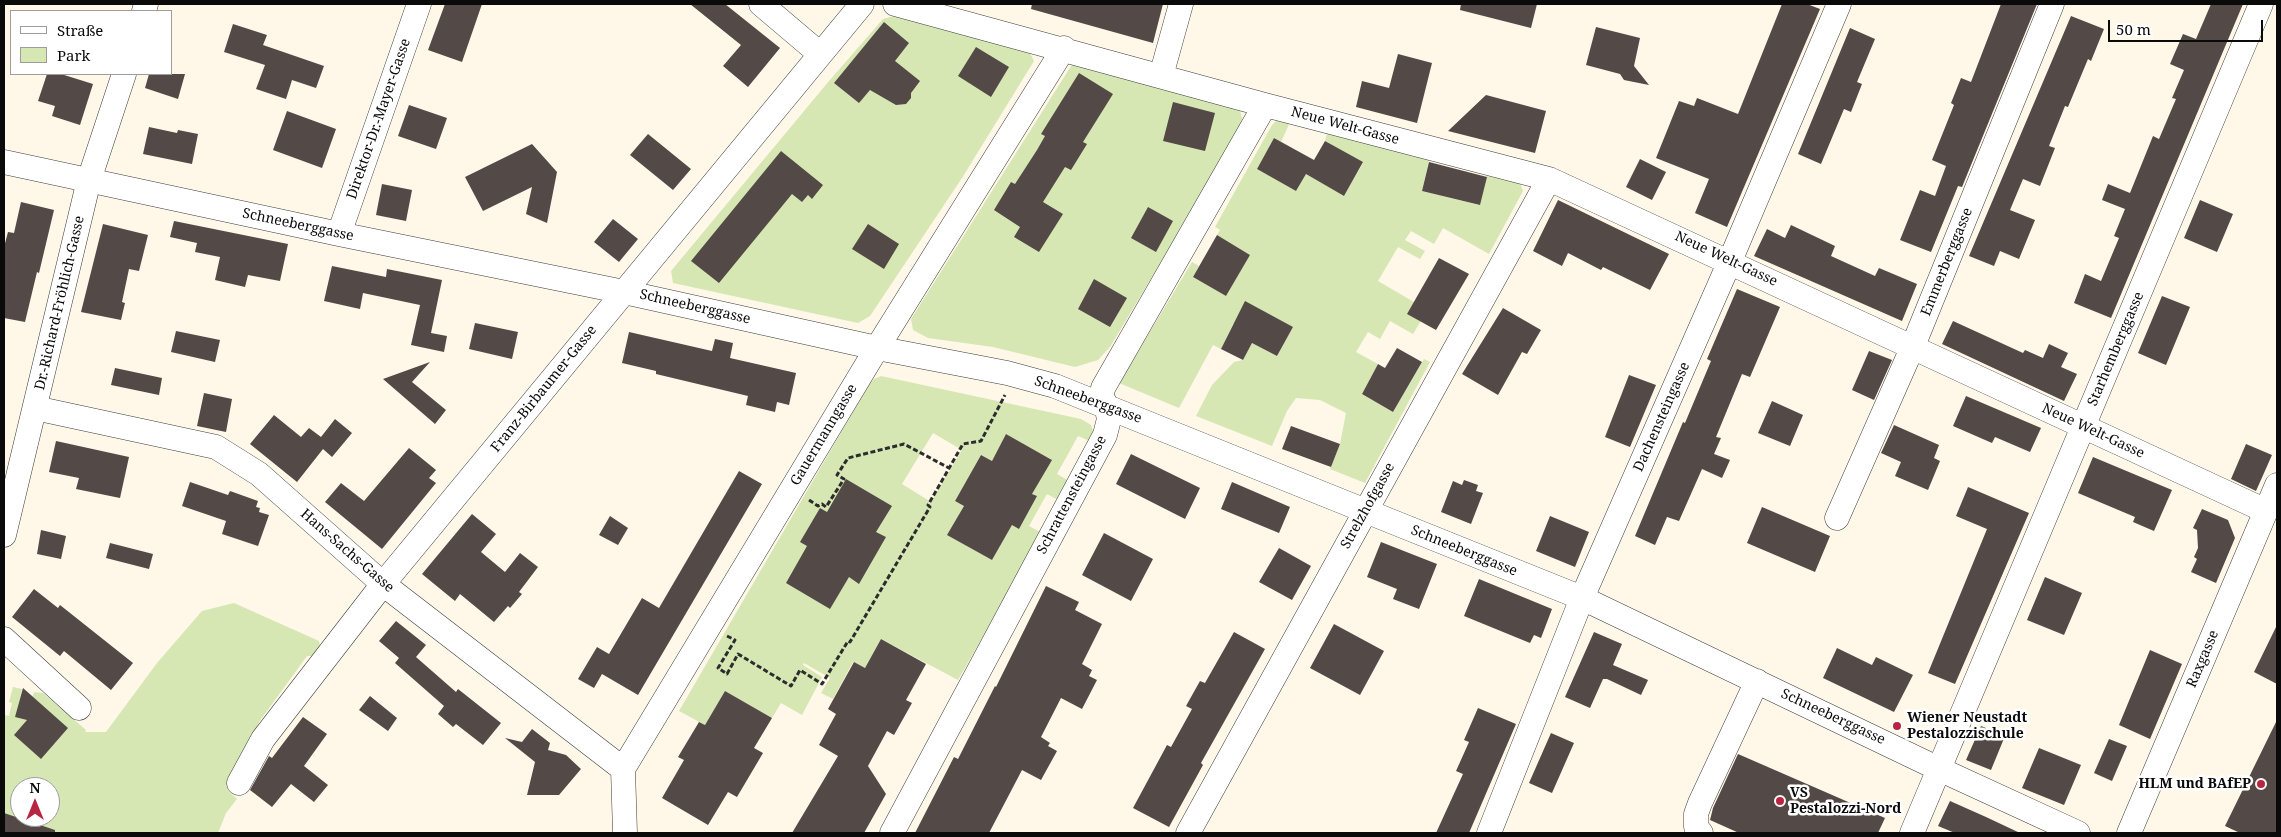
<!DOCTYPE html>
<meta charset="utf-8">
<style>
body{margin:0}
#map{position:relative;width:2281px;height:837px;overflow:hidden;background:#fff7e8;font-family:"Noto Serif",serif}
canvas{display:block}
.frame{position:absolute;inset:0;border:5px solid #0a0a0a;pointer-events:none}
.legend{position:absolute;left:10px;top:10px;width:162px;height:65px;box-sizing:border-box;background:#fff;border:1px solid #9d9d9d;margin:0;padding:6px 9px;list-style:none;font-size:15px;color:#0a0a0a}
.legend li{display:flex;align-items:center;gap:10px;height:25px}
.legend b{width:25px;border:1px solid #9d9d9d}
.north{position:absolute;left:10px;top:777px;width:50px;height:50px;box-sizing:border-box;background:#fff;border:1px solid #9d9d9d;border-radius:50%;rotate:0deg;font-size:14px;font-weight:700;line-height:20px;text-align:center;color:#0a0a0a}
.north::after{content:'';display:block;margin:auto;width:18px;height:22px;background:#b82540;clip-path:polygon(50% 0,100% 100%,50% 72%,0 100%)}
.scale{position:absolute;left:2108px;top:20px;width:155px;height:22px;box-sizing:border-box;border:2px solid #0a0a0a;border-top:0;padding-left:6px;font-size:15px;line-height:18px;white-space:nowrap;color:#0a0a0a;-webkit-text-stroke:4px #fff;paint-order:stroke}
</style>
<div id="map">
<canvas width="2281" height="837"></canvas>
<div class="frame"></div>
<ul class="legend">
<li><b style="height:6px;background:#fff"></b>Straße</li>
<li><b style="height:14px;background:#d6e7b4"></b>Park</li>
</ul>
<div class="north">N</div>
<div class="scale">50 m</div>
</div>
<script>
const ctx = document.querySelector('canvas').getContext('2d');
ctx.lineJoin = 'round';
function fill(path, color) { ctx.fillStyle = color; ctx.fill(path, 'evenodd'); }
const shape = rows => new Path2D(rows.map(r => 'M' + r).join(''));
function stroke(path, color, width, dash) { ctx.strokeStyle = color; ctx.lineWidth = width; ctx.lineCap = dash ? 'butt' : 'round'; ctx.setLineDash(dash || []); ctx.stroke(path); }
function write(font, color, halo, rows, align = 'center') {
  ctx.font = font + ' "Noto Serif",serif'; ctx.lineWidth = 5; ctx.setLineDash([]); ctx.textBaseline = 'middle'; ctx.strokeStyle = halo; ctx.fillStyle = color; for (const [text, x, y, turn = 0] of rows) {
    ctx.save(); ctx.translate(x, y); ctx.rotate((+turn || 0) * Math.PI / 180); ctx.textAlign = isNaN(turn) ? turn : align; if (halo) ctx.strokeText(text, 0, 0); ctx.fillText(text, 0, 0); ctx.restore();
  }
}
fill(shape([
 [894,16,1014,46,1029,51,1034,61,962,178,870,316,858,323,673,283,671,271,829,81,883,19],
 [1073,63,1239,106,1242,119,1238,133,1110,347,1098,360,1075,367,993,347,928,338,913,330,911,319],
 [1280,117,1291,120,1281,142,1274,138,1257,169,1296,191,1306,174,1344,196,1363,163,1325,141,1328,130,1429,160,1422,191,1479,205,1487,176,1520,183,1523,191,1489,254,1443,228,1434,244,1411,231,1405,240,1425,251,1420,259,1398,247,1378,281,1414,302,1421,321,1413,334,1390,321,1380,339,1368,332,1356,352,1378,364,1362,394,1393,412,1424,359,1430,362,1365,483,1330,469,1340,444,1346,413,1320,400,1296,398,1287,411,1272,446,1196,416,1212,385,1234,362,1243,360,1252,343,1277,356,1293,327,1233,324,1221,349,1213,345,1179,408,1119,383,1192,262,1199,266,1193,277,1226,296,1250,255,1217,235,1220,230,1215,227,1272,125],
 [881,376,1081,419,1091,425,1094,433,1092,442,1078,436,1057,474,1071,482,1060,501,1047,494,1029,526,1042,533,958,680,881,639,865,668,853,662,833,699,821,693,830,678,804,663,803,665,822,677,802,715,781,703,772,718,725,691,705,725,679,711,868,386,874,379],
 [933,433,962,450,931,502,902,484],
 [1006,434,1051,459,1032,494,1037,496,1012,525,992,560,948,535,964,506,955,501,981,455,992,461],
 [234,603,319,641,321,650,315,656,307,656,259,722,252,740,229,782,228,790,237,799,226,813,218,833,4,833,4,715,9,716,12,703,9,702,13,687,22,689,18,707,29,710,34,692,43,693,86,730,85,732,106,732,157,663,202,611],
 [20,787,50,787,50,817,20,817]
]), '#d6e7b4');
fill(shape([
 [445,4,482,4,462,62,428,50],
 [690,4,725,4,780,48,748,87,723,66,741,45],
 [1032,4,1163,4,1153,43,1031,9],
 [1461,4,1537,4,1531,28,1460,10],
 [1782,4,1807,4,1820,9,1727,227,1695,213,1709,179,1656,158,1679,101,1694,106,1697,98,1738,114],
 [2001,4,2037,4,1962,187,1958,186,1931,252,1900,240,1920,190,1935,196,1946,166,1932,160,1954,105,1951,103,1961,78,1971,82],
 [2211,4,2243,4,2111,318,2074,303,2085,274,2101,281,2119,238,2114,236,2125,209,2102,200,2108,184,2130,193,2153,136,2159,139,2176,99,2172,98,2184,70,2170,64,2183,34,2196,39],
 [2071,16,2104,29,2091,61,2088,59,2068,107,2065,106,2049,146,2055,148,2040,186,2023,179,2010,210,2035,220,2019,259,2000,251,1994,266,1969,256],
 [884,22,909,43,895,61,920,81,911,93,911,98,906,104,896,105,870,90,859,103,834,83],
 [233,24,267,35,263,45,324,66,316,88,292,80,286,99,256,89,265,65,224,52],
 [1596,27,1640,38,1634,66,1649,85,1624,80,1620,74,1586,65],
 [1850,28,1875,39,1857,82,1862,84,1851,112,1844,109,1821,164,1798,154],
 [976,47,1009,67,991,97,958,76],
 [1398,54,1432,63,1417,123,1356,107,1362,81,1389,88],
 [1079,73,1113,94,1083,142,1087,144,1071,170,1065,167,1043,202,1063,214,1039,252,1014,237,1020,227,994,210,1011,182,1015,184,1037,150,1045,136,1041,134],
 [47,74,61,74,93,84,80,125,52,116,55,106,38,101],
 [149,74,185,74,178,99,145,88],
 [1486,95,1546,111,1535,153,1448,131],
 [1173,102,1215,113,1205,151,1163,141],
 [409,105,447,118,436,149,398,136],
 [287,111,336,129,322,168,273,150],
 [149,127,177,133,178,130,198,134,192,164,143,154],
 [648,134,691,169,673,190,630,155],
 [1274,138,1314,160,1325,141,1363,162,1344,196,1306,174,1296,191,1257,169],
 [532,144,557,172,547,223,526,214,532,187,483,211,465,177],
 [781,151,823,185,812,199,808,195,802,202,792,194,719,283,691,261],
 [1640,159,1666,172,1652,200,1626,187],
 [1429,162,1487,177,1480,205,1422,191],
 [382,184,412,190,406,221,376,215],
 [1558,200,1669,254,1650,290,1603,267,1601,270,1568,253,1562,266,1533,251],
 [2200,200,2233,214,2217,252,2184,238],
 [21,202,54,210,39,273,37,272,25,322,4,318,4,247,8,232,14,233],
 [1148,207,1173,221,1156,252,1131,238],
 [613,219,638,239,619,262,594,242],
 [174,221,288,244,280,281,248,275,245,287,215,280,220,257,195,252,197,243,170,237],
 [103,224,148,235,139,271,129,269,122,302,125,303,121,320,81,312],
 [868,224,899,244,884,269,852,249],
 [1791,225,1835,246,1831,256,1875,276,1879,268,1917,284,1902,321,1754,256,1767,229,1785,238],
 [1217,235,1250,255,1226,296,1193,277],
 [1439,258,1469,274,1436,330,1407,314],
 [332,266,386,277,387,269,442,280,431,333,447,336,444,352,411,345,420,305,363,293,360,309,324,301],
 [1094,279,1127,298,1110,327,1078,309],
 [1737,289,1780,307,1750,377,1742,374,1716,437,1721,438,1714,454,1730,460,1722,478,1702,469,1679,521,1667,517,1655,545,1635,536,1683,422,1685,423,1711,361,1707,359],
 [2162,296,2190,307,2166,365,2138,353],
 [1245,301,1293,327,1277,356,1252,343,1243,360,1221,349],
 [1503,308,1541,330,1527,354,1522,352,1498,395,1462,374],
 [1953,321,2023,353,2025,350,2043,358,2049,344,2068,353,2061,367,2077,374,2064,401,1942,344],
 [475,323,518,332,512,359,469,349],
 [176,331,220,340,215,362,171,352],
 [629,332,712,351,715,339,733,343,730,358,796,373,789,405,777,402,775,412,746,405,748,396,656,374,656,371,622,363],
 [1397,348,1422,362,1393,412,1362,394,1378,364,1385,368],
 [1869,351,1892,360,1874,400,1852,390],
 [430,362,412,382,446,410,435,424,383,379],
 [115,368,162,378,159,395,111,385],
 [1629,375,1656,385,1630,447,1605,437],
 [204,393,232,399,226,432,197,426],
 [1966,396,2041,428,2030,452,1995,437,1992,443,1953,426],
 [1772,401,1803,415,1790,446,1758,433],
 [274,415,301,437,309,428,321,437,335,419,352,433,332,457,323,449,297,482,250,444],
 [1894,425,1939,445,1934,458,1940,461,1928,490,1895,476,1901,462,1881,453],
 [1291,426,1340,444,1331,467,1282,449],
 [1006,434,1052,460,1032,494,1037,496,1019,529,1012,525,992,560,947,535,964,506,955,501,981,455,992,461],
 [56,441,129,457,120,498,76,489,79,478,49,472],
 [2246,444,2272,455,2256,491,2231,479],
 [409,448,436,470,429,478,436,483,382,549,325,502,341,483,364,501],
 [1131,454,1200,488,1185,519,1116,484],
 [2093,457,2172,490,2154,531,2133,522,2135,517,2078,493],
 [739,471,762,484,638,695,602,674,594,688,578,679,597,647,609,654,642,598,659,608],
 [846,479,892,506,876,532,886,537,859,584,849,577,830,609,786,583,807,546,800,542,820,508,827,512],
 [1464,480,1478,485,1476,491,1483,493,1471,524,1441,512,1453,481,1462,485],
 [190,482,228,495,230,491,258,501,256,507,260,508,259,512,269,515,258,546,222,534,226,521,182,506],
 [1232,482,1290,507,1279,533,1221,509],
 [1968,487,2029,513,1955,684,1928,673,1987,529,1956,516],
 [1762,507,1830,536,1815,572,1747,543],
 [2202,509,2228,520,2235,538,2216,583,2191,572,2197,559,2194,557,2198,548,2197,530,2193,528],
 [472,514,496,534,481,552,505,572,520,553,538,567,519,592,522,594,510,608,508,606,494,622,460,594,455,601,422,574],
 [610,516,628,528,618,545,599,535],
 [1550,516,1589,532,1575,567,1536,551],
 [41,530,66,536,61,559,37,554],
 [1104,533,1153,559,1131,601,1082,575],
 [1381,542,1437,564,1419,609,1393,599,1397,589,1367,577],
 [110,543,153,554,149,569,106,558],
 [1279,548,1311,566,1292,600,1259,582],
 [2045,577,2082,593,2064,635,2027,620],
 [1479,579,1552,609,1541,638,1534,635,1530,643,1464,616],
 [1046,586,1079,602,1075,610,1102,624,1082,664,1092,670,1089,676,1097,680,1082,709,1061,698,1041,737,1050,743,1048,746,1057,751,1041,780,1022,770,989,833,915,833,954,757,958,759,995,686,996,687],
 [34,589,58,608,60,605,133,663,111,690,64,651,60,656,12,617],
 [396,621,426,645,416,657,456,692,458,689,501,723,483,745,456,724,453,727,438,714,444,706,395,663,399,658,379,641],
 [1334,624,1384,651,1360,695,1310,668],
 [2277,625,2277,684,2254,672],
 [1234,632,1265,649,1201,763,1203,765,1169,827,1133,808,1167,745,1171,747,1192,709,1186,706,1200,681,1205,683],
 [1594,632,1622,644,1613,665,1648,680,1641,695,1607,679,1603,679,1590,708,1565,697],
 [881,639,926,664,906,700,912,703,894,735,887,731,868,766,886,794,864,833,792,833,838,756,819,745,836,714,828,709,854,662,865,668],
 [1837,648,1872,665,1876,657,1913,675,1894,712,1823,678],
 [2150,650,2182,664,2150,739,2119,725],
 [23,688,68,728,41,759,14,735,27,720,15,717],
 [725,691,772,718,754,748,763,753,737,797,728,792,708,825,662,798,684,760,678,757,699,722,705,725],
 [370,696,397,718,388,731,359,710],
 [1478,708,1516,724,1469,833,1436,833,1463,774,1456,771,1469,742,1464,740],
 [303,717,327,734,304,766,328,785,314,802,291,784,272,807,250,790,269,756,272,758],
 [2277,720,2277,833,2240,833,2225,826],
 [1981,726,2005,736,1991,770,1966,760],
 [532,729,550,743,548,750,566,755,581,769,559,795,527,795,535,762,505,738,522,742],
 [1551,733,1574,743,1552,793,1529,783],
 [2109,739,2127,746,2112,781,2094,773],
 [2039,748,2081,765,2064,805,2022,788],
 [1738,754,1885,818,1878,833,1739,833,1710,820,1713,808],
 [1950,801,1986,817,2020,833,1955,833,1938,826],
 [4,813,55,830,55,833,4,833]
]), '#534a47');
const minor = shape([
 [761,4,820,54],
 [895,4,1265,105,1549,179,2266,511],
 [144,11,146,4],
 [1161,76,1181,4],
 [4,162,339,234,624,292,877,348,1007,373,1055,386,1582,598,1939,769,2078,833],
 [339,234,419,4],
 [35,408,216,447,259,474,383,584,623,769],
 [1837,518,1913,346,2052,4],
 [4,535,89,180,124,74],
 [4,639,79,708],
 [239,783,263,739,383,584,862,4],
 [625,833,623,769,877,348,1064,48],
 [892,833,1105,435,1109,419,1106,405,1102,397,1103,388,1265,105],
 [1188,833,1549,179],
 [1489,833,1582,598,1730,261,1839,4],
 [1701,833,1696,827,1696,814,1700,803,1757,681],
 [1912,833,2261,4],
 [2129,833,2277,485]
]);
stroke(minor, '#3d3d3d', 25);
stroke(shape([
 [809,500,818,506,822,504,826,507,844,479,837,475,848,458,904,444,949,468],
 [727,636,735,640,718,668,727,674,738,654,791,686,800,670,822,684,848,641,850,642,930,507,928,505,963,444,981,441,1005,395]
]), '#2c2c2c', 3, [5, 2.5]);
stroke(minor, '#fff', 24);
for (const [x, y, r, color] of [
 [1897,726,5,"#b82540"],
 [2261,784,5,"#b82540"],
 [1780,801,5,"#b82540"]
]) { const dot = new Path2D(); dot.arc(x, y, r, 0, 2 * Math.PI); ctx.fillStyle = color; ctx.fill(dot); stroke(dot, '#fff', 2); }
write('14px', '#0a0a0a', '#fff', [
 ["Direktor-Dr.-Mayer-Gasse",379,119,-71],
 ["Neue Welt-Gasse",1345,126,15],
 ["Schneeberggasse",298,225,12],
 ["Neue Welt-Gasse",1726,259,25],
 ["Emmerberggasse",1947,262,-68],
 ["Dr.-Richard-Fröhlich-Gasse",60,303,-77],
 ["Schneeberggasse",695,307,13],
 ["Starhemberggasse",2116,349,-67],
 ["Franz-Birbaumer-Gasse",544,389,-51],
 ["Schneeberggasse",1088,400,20],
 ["Dachensteingasse",1662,417,-66],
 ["Neue Welt-Gasse",2093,431,25],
 ["Gauermanngasse",824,435,-59],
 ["Schrattensteingasse",1072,495,-62],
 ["Strelzhofgasse",1368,506,-61],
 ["Hans-Sachs-Gasse",347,551,41],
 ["Schneeberggasse",1464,551,22],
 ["Raxgasse",2203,659,-67],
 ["Schneeberggasse",1833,717,25]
]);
write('bold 14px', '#0a0a0a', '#fff', [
 ["Wiener Neustadt",1907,718],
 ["Pestalozzischule",1907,734],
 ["HLM und BAfEP",2251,784,"right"],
 ["VS",1790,793],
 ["Pestalozzi-Nord",1790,809]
], 'left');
</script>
